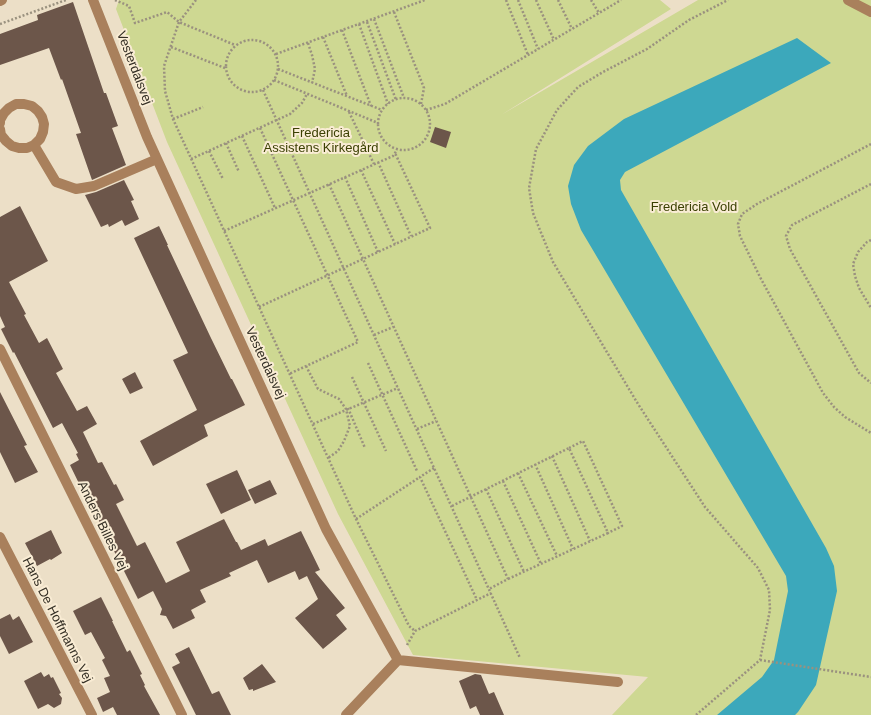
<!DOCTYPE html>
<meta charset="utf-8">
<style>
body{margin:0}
canvas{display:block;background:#ecdfc7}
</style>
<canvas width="871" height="715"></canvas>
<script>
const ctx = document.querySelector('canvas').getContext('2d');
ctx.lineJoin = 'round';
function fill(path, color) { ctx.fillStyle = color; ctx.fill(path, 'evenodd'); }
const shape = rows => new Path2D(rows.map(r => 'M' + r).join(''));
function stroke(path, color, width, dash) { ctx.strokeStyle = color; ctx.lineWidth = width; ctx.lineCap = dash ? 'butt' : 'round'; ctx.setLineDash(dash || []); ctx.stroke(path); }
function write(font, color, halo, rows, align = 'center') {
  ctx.font = font + ' Helvetica,sans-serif'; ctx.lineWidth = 4; ctx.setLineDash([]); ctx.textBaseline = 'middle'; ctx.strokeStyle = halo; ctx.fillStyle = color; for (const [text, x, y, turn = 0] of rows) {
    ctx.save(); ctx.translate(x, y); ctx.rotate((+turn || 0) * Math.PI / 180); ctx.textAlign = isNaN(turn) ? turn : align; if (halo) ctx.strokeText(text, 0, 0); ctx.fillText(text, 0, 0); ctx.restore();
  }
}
fill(shape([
 [119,0,660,0,671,9,501,115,698,0,871,0,871,715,612,715,648,677,413,655,338,514,167,142,116,9]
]), '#ced892');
fill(shape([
 [797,38,831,63,625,172,620,180,621,190,826,548,834,566,837,591,816,685,798,712,795,715,717,715,762,677,774,660,788,591,786,576,581,230,571,204,568,186,574,165,588,146,624,119]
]), '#3ca8bb');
fill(shape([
 [73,2,104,93,106,93,118,126,112,128,126,165,92,180,76,134,81,133,62,79,61,80,49,48,0,65,0,34,38,20,37,15],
 [435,127,451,132,446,148,430,142],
 [124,180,134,200,131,201,139,219,125,226,122,220,109,227,108,224,101,227,85,195,96,192],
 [20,206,48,261,9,282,26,314,24,315,39,343,47,338,63,369,56,373,77,411,87,406,97,424,83,432,98,463,102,462,114,485,116,484,124,500,116,504,137,546,145,542,166,583,190,571,176,542,224,519,236,542,237,542,241,550,265,539,268,546,301,531,320,570,315,572,345,608,336,615,347,629,323,649,295,618,318,599,307,576,299,580,295,571,268,583,257,560,229,573,231,576,200,590,206,602,191,610,195,618,173,629,166,616,160,615,162,609,153,591,138,599,89,501,88,502,70,465,79,460,76,454,78,453,62,423,53,428,14,352,13,353,1,329,5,327,0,316,0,217],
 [159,226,168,245,167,245,210,336,231,379,232,379,245,405,204,425,208,436,153,466,140,441,197,410,173,360,188,353,134,238],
 [135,372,143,388,130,394,122,379],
 [0,392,27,445,24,446,38,472,15,483,0,452],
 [237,470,251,500,221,514,206,484],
 [270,480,277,494,255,504,248,490],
 [51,530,62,553,51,560,50,559,37,566,25,543],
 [101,597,113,621,112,621,127,652,130,650,142,674,140,675,145,685,144,686,160,715,117,715,113,707,103,712,97,698,110,692,104,678,110,676,102,660,105,658,91,632,85,635,73,611],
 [10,614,13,620,19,616,33,642,9,654,0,636,0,619],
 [189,647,212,694,219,691,231,715,196,715,172,667,180,663,175,654],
 [262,664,276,682,253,691,253,689,249,690,243,678],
 [41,672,44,677,49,674,51,678,53,677,61,693,59,694,62,698,61,704,54,708,48,704,38,709,24,681],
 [475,674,481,675,489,694,494,692,504,715,480,715,476,706,470,709,459,681]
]), '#6c564a');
stroke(shape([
 [115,0,129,6,135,23,167,12,179,22,235,45],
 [196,0,179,22,164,66,165,91,173,119,356,519,409,626,415,631],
 [506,0,528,55],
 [518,0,538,49],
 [536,0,554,40],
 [558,0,572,29],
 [591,0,599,13],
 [394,12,424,88,421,104],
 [374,19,404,98],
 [367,22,396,100],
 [0,24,66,0],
 [359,24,388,104],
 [342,30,371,106],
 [323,37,347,96],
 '226 66a26 26 0 1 1 52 0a26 26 0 1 1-52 0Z',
 [308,43,312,55,315,69,312,83],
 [171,47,225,68],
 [276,54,425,0],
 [278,69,382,110],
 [274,80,378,123],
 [263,90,520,658],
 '378 124a26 26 0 1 1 52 0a26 26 0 1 1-52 0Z',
 [426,110,445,104,621,0],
 [349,112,374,164],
 [173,119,203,107],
 [260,128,358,342,289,374],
 [242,136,275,208],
 [226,143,239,172],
 [871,144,757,204,742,214,738,224,740,236,760,277,823,393,834,407,845,417,871,433],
 [209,151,223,179],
 [191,159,290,114,302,103,307,94],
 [378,162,411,236],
 [361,170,395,244],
 [345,177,378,252],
 [329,184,508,579,489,589],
 [871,184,792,225,786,236,790,249,859,373,871,383],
 [224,231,393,156,397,150],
 [871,240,867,242,858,252,853,264,855,276,859,288,871,308],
 [259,307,430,228,395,153],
 [374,335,393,327],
 [368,363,417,471],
 [306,366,318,389,339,399,346,409,350,426,344,441,338,451,328,458],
 [352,377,386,451],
 [348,408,365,448],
 [313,424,398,388],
 [417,429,436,421],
 [569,448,583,441,622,526,608,533],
 [552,456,590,541],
 [535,464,573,549],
 [434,468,420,477,477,600],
 [518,473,557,556],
 [503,481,541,564],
 [486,489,524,572],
 [452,506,569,448,608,533,508,579],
 [356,519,420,477],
 [407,645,415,631,491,593],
 [760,660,871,677],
 [696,715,760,660,770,610,769,590,758,568,705,507,638,404,553,262,533,213,529,188,536,149,557,110,578,87,603,72,647,49,689,20,728,0]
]), '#9a917f', 2.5, [2, 2]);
stroke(shape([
 [93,0,147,137,326,529,398,660,346,715],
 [848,0,871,12],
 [0,1,2,0],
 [0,123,0,120,4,113,9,108,16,104,24,104,32,106,38,111,42,117,44,124,43,132,40,139,34,145,27,148,19,148,12,146,6,141,1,135,0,129],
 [34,145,56,182,76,189,94,186,157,159],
 [0,349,182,715],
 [0,537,92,715],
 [398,660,618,682]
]), '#a9805c', 10);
write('13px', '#332e24', '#f9ecd4', [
 ["Vesterdalsvej",134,68,69],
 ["Vesterdalsvej",265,363,65],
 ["Anders Billes Vej",102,526,64],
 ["Hans De Hoffmanns Vej",57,620,63]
]);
write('13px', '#3b4003', '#f9ecd4', [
 ["Fredericia",321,133],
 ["Assistens Kirkegård",321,148],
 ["Fredericia Vold",694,207]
]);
</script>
